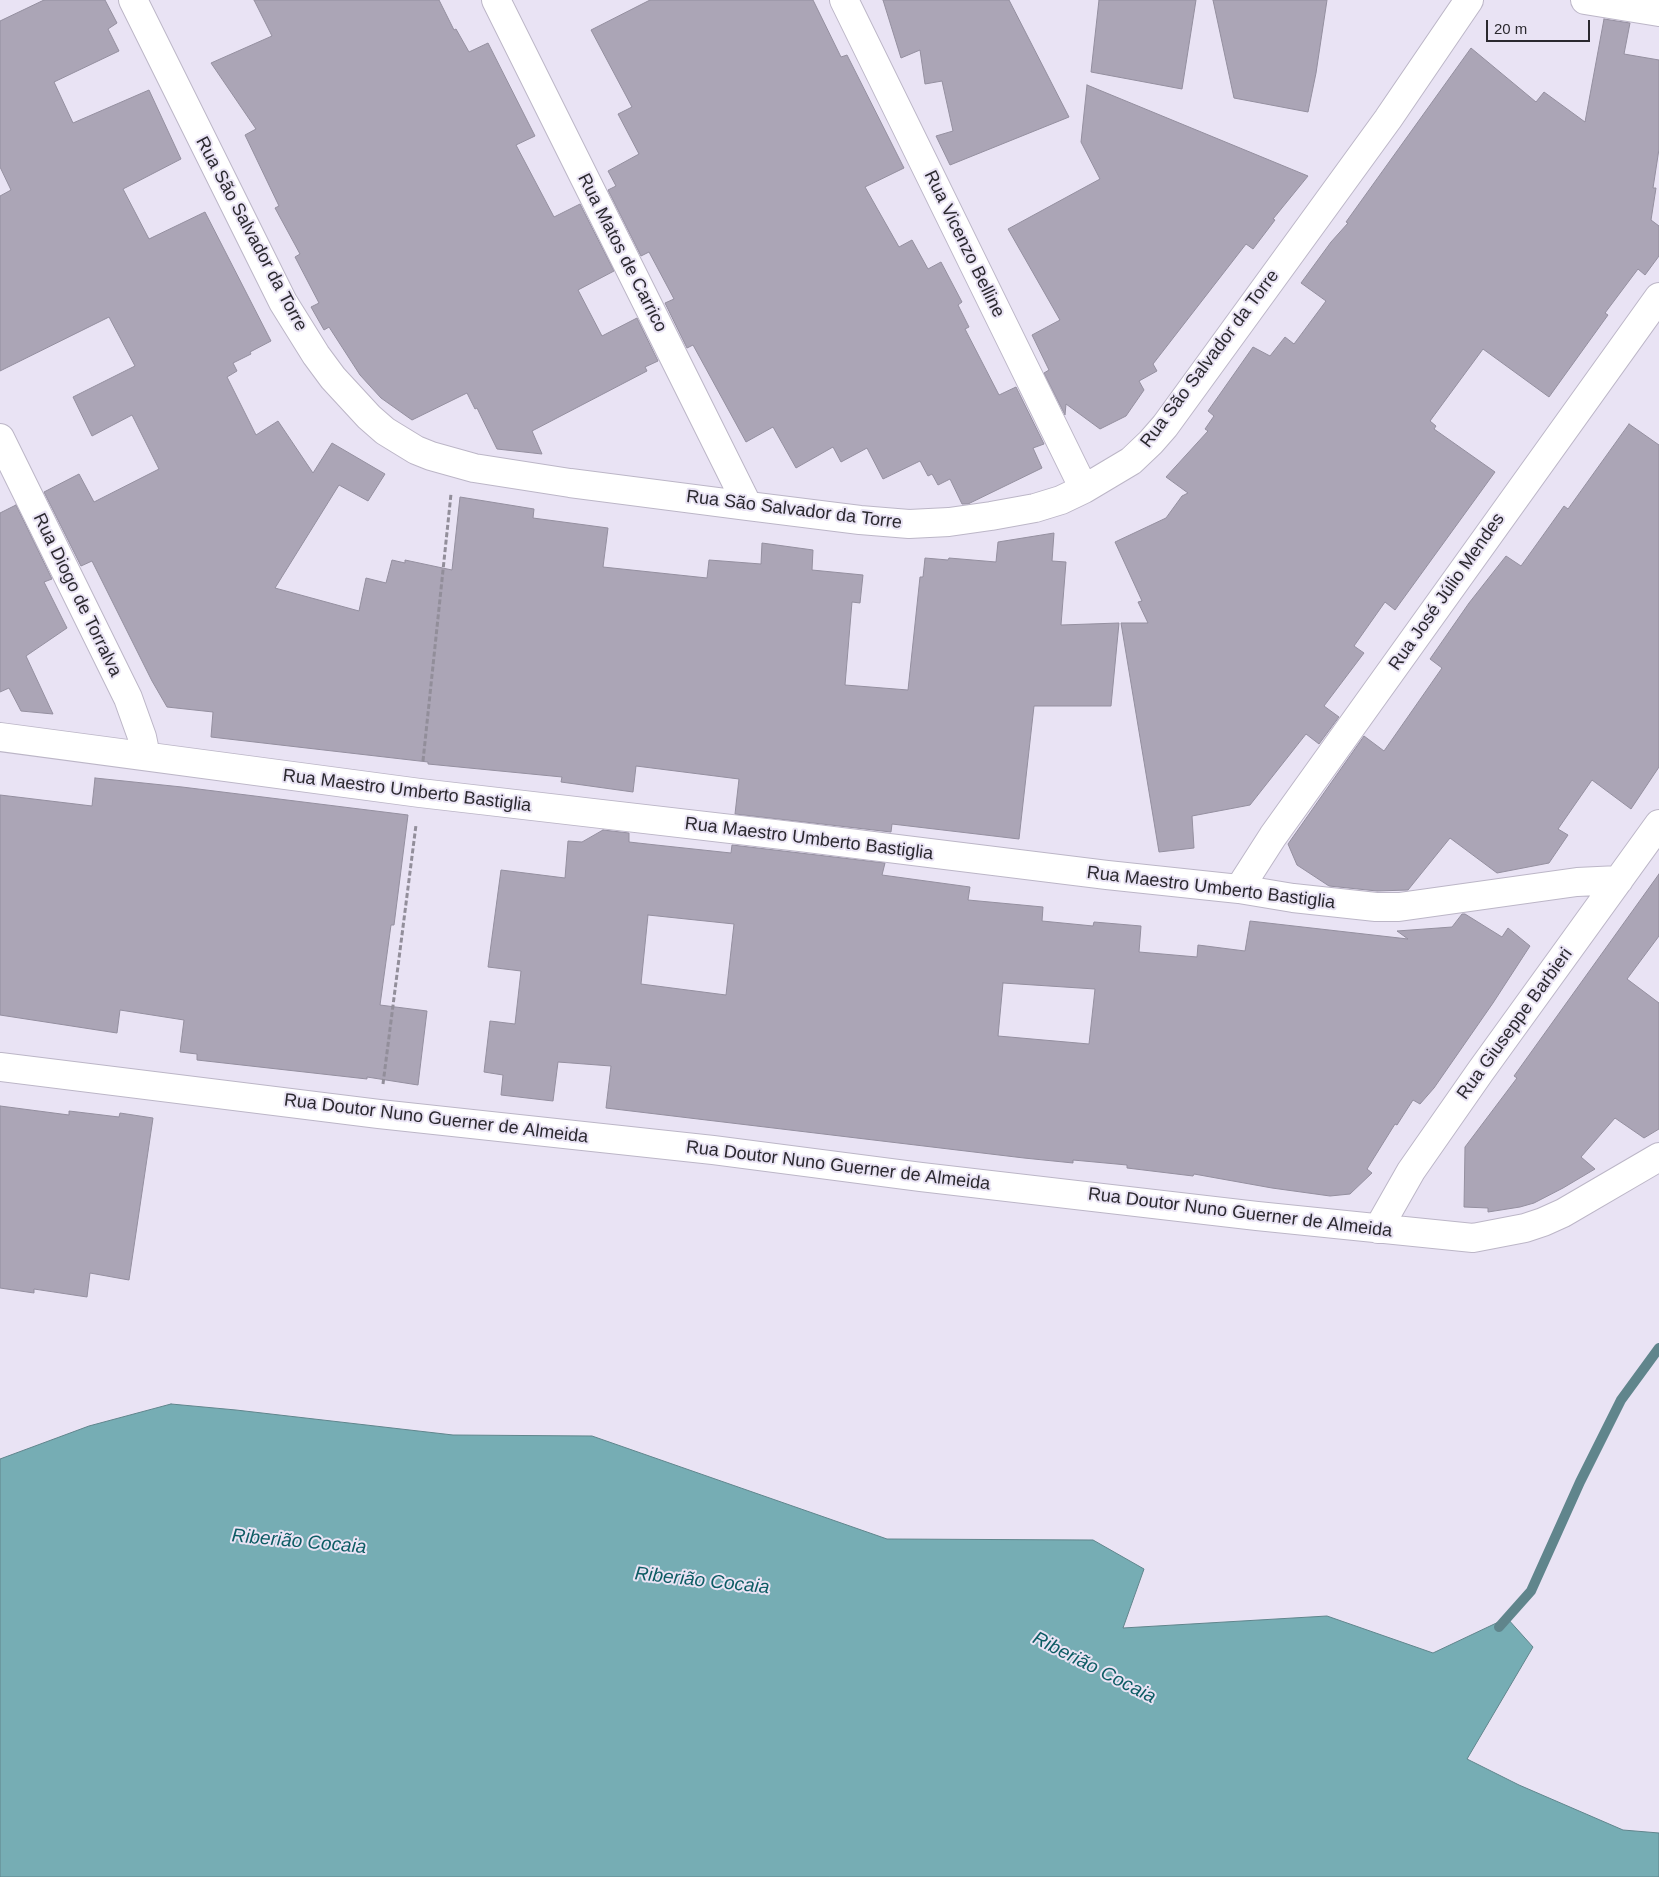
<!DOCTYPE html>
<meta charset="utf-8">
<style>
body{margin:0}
#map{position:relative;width:1659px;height:1877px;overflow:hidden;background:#e9e3f4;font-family:Arial,sans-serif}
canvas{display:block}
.scale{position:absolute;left:1486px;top:20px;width:104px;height:22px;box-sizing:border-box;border:2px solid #2b292f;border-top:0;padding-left:6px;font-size:15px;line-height:18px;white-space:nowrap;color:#2b292f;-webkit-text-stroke:4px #e9e3f4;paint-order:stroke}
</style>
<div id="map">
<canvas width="1659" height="1877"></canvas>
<div class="scale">20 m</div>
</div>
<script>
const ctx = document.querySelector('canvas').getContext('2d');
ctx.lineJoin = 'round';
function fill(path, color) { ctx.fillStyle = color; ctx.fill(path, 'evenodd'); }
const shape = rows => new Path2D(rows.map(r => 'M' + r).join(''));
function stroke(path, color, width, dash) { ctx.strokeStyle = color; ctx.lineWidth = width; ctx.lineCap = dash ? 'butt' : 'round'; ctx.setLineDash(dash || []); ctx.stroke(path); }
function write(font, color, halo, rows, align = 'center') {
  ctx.font = font + ' Arial,sans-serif'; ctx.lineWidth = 4; ctx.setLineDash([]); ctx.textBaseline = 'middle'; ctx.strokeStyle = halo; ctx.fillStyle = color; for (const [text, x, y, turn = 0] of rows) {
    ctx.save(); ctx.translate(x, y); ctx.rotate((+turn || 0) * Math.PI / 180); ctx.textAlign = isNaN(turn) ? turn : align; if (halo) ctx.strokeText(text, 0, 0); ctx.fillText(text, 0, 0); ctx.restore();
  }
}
const water = shape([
 [171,1404,236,1410,453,1435,592,1436,887,1539,1093,1540,1144,1569,1123,1628,1327,1616,1433,1653,1507,1618,1533,1647,1467,1759,1519,1785,1623,1830,1659,1833,1659,1877,0,1877,0,1459,89,1426,171,1404]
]);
fill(water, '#76adb4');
stroke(water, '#60858c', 1);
stroke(shape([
 [1499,1627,1531,1591,1580,1482,1621,1400,1659,1348]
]), '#60858c', 10);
const building = shape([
 [44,0,105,0,117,23,108,29,119,51,54,82,73,123,149,90,181,159,123,189,149,239,205,212,271,341,250,352,251,354,233,363,237,371,227,377,256,435,278,421,313,473,332,443,385,474,368,501,339,485,275,588,359,611,366,578,386,583,392,560,405,563,405,560,452,570,460,497,534,509,533,518,608,528,603,567,707,578,709,560,761,564,762,543,813,550,812,570,863,575,860,603,852,602,845,685,908,690,920,577,923,577,925,558,948,560,949,558,996,562,998,542,1054,533,1052,561,1066,562,1061,625,1119,623,1111,706,1034,706,1019,839,892,824,891,832,735,814,739,779,636,766,633,792,561,782,562,777,428,764,428,762,211,737,213,712,167,707,152,681,92,561,81,566,44,492,79,474,94,502,159,469,132,415,92,436,73,397,135,366,109,317,0,371,0,196,11,190,0,167,0,21,44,0],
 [254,0,439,0,454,30,456,29,469,52,488,43,535,136,516,145,554,217,580,204,614,271,578,290,602,336,637,318,658,361,645,367,647,371,532,431,542,454,497,449,477,408,475,409,467,393,412,420,381,398,360,375,329,327,324,330,311,307,319,303,295,257,300,254,275,208,279,206,245,135,256,129,211,63,272,36,254,0],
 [650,0,813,0,841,57,847,55,904,168,865,187,899,247,912,240,928,269,941,262,962,302,958,305,969,327,965,329,999,395,1016,387,1044,444,1033,448,1042,468,968,504,962,504,950,479,938,485,932,474,928,476,920,461,883,479,867,448,841,462,833,447,796,468,773,427,746,442,693,345,687,348,665,303,674,299,649,252,641,256,608,190,616,186,608,171,639,154,618,114,632,107,591,30,650,0],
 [883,0,1009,0,1069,117,950,165,936,136,953,131,942,81,925,84,920,50,901,58,883,0],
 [1099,0,1196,0,1182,89,1091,72,1099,0],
 [1213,0,1327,0,1316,73,1308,112,1234,98,1213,0],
 [1604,19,1630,23,1624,54,1659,60,1659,149,1653,188,1656,188,1651,220,1659,226,1659,256,1645,275,1638,269,1605,313,1608,315,1549,397,1483,349,1430,421,1436,426,1434,429,1495,472,1395,610,1385,602,1354,646,1364,653,1324,706,1339,717,1319,744,1306,734,1250,805,1192,816,1194,848,1159,852,1121,623,1148,623,1138,602,1142,601,1115,542,1166,518,1182,496,1188,493,1166,477,1208,431,1205,429,1214,416,1208,411,1253,347,1270,356,1285,337,1294,344,1326,301,1301,283,1331,242,1348,223,1346,222,1471,48,1536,102,1544,92,1585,122,1604,19],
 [1087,85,1308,176,1273,219,1275,220,1253,249,1246,244,1153,364,1157,371,1139,381,1144,390,1126,416,1100,429,1066,404,1065,415,1044,373,1049,370,1032,335,1060,320,1008,229,1100,179,1081,142,1087,85],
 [1629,424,1659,445,1659,767,1631,809,1592,780,1558,829,1568,835,1549,863,1497,873,1450,838,1408,890,1377,891,1329,886,1297,865,1288,844,1364,736,1384,751,1442,668,1430,659,1469,603,1506,556,1521,566,1564,506,1568,509,1629,424],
 [16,505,52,579,44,582,67,628,26,656,53,714,21,711,9,688,0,692,0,513,16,505],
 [95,778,182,787,408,815,394,925,391,925,380,1005,427,1011,418,1085,367,1077,367,1079,197,1060,197,1054,180,1052,184,1020,120,1010,117,1033,0,1015,0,795,92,806,95,778],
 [603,830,629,833,629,842,656,845,731,853,732,845,885,863,882,875,970,887,968,900,1043,907,1042,921,1093,926,1094,922,1141,926,1139,952,1197,957,1198,945,1245,951,1250,921,1408,939,1397,931,1452,927,1462,914,1465,914,1502,937,1508,928,1530,946,1493,1003,1434,1088,1420,1104,1413,1100,1397,1125,1395,1124,1367,1169,1372,1173,1350,1194,1330,1196,1272,1188,1194,1174,1193,1176,1127,1168,1127,1165,1073,1160,1073,1163,1024,1158,606,1108,611,1066,558,1062,553,1101,501,1095,503,1075,484,1072,490,1021,515,1024,521,971,488,967,501,870,565,878,568,841,582,842,603,830],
 [648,915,734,924,726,995,641,984,648,915],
 [1003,983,1095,989,1089,1044,998,1036,1003,983],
 [1659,874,1659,936,1627,979,1659,1003,1659,1129,1644,1138,1615,1118,1581,1157,1595,1169,1563,1188,1534,1203,1520,1207,1488,1212,1488,1208,1464,1207,1465,1147,1517,1078,1514,1076,1659,874],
 [0,1106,69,1115,69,1111,119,1117,120,1113,153,1118,129,1280,90,1273,87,1297,34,1289,34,1293,0,1288,0,1106]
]);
fill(building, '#aba5b6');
stroke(building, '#948f9f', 1);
const minor = shape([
 [133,0,283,302,316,355,333,378,369,417,385,431,416,450,431,456,474,468,570,483,748,506,860,520,909,524,949,522,991,516,1035,508,1061,500,1084,489,1131,461,1151,442,1165,426,1388,119,1469,0],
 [496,0,748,506],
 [844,0,1084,489],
 [1585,0,1659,12],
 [0,438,128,698,142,737,146,756],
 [0,737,420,793,800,837,1107,875,1239,889,1293,898,1376,907,1399,907,1577,882,1619,880],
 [1239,889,1273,836,1659,297],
 [0,1067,379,1114,713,1150,921,1177,1257,1216,1473,1238,1525,1228,1543,1222,1563,1213,1659,1157],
 [1378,1229,1411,1171,1480,1072,1659,824]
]);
stroke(minor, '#bcb6c7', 30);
stroke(shape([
 [423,761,451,494],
 [383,1084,416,825]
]), '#928e9a', 3, [5, 2.5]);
stroke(minor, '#fff', 28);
write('18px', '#2b292f', '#e9e3f4', [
 ["Rua São Salvador da Torre",251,234,62],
 ["Rua Vicenzo Belline",964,244,64],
 ["Rua Matos de Carrico",622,253,63],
 ["Rua São Salvador da Torre",1210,359,-53],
 ["Rua São Salvador da Torre",794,510,7],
 ["Rua José Júlio Mendes",1447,592,-55],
 ["Rua Diogo de Torralva",77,595,64],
 ["Rua Maestro Umberto Bastiglia",407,791,7],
 ["Rua Maestro Umberto Bastiglia",809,839,7],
 ["Rua Maestro Umberto Bastiglia",1211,888,7],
 ["Rua Giuseppe Barbieri",1515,1024,-54],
 ["Rua Doutor Nuno Guerner de Almeida",436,1119,7],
 ["Rua Doutor Nuno Guerner de Almeida",838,1166,7],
 ["Rua Doutor Nuno Guerner de Almeida",1240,1213,7]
]);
write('italic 19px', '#0d5c64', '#e9e3f4', [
 ["Riberião Cocaia",299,1542,5],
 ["Riberião Cocaia",702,1581,6],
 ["Riberião Cocaia",1094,1668,27]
]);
</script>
